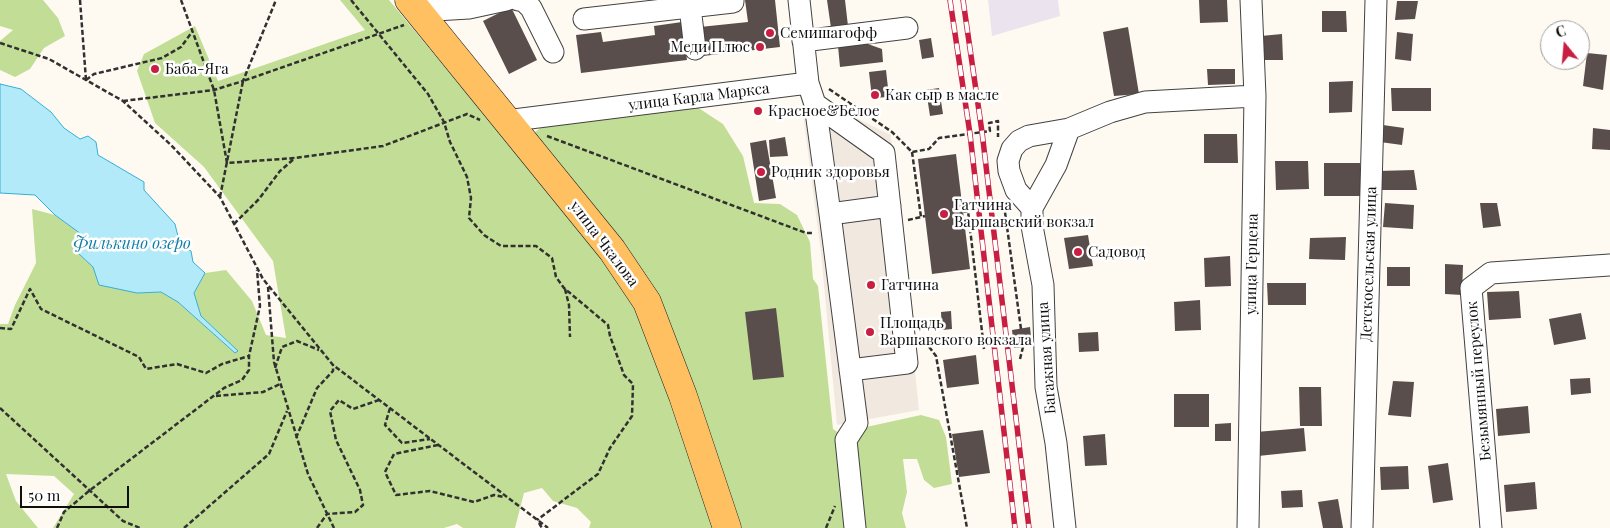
<!DOCTYPE html>
<meta charset="utf-8">
<style>
body{margin:0}
#map{position:relative;width:1610px;height:528px;overflow:hidden;background:#fffaf1;font-family:"Playfair Display",serif}
canvas{display:block}
.north{position:absolute;left:1540px;top:20px;width:50px;height:50px;box-sizing:border-box;background:#fff;border:1px solid #9f9f9f;border-radius:50%;rotate:343deg;font-size:14px;font-weight:700;line-height:20px;text-align:center;color:#0f0f0f}
.north::after{content:'';display:block;margin:auto;width:18px;height:22px;background:#c81e41;clip-path:polygon(50% 0,100% 100%,50% 72%,0 100%)}
.scale{position:absolute;left:20px;top:486px;width:109px;height:22px;box-sizing:border-box;border:2px solid #0f0f0f;border-top:0;padding-left:6px;font-size:15px;line-height:18px;white-space:nowrap;color:#0f0f0f;-webkit-text-stroke:4px #fff;paint-order:stroke}
</style>
<div id="map">
<canvas width="1610" height="528"></canvas>
<div class="north">С</div>
<div class="scale">50 m</div>
</div>
<script>
const ctx = document.querySelector('canvas').getContext('2d');
ctx.lineJoin = 'round';
function fill(path, color) { ctx.fillStyle = color; ctx.fill(path, 'evenodd'); }
const shape = rows => new Path2D(rows.map(r => 'M' + r).join(''));
function stroke(path, color, width, dash) { ctx.strokeStyle = color; ctx.lineWidth = width; ctx.lineCap = dash ? 'butt' : 'round'; ctx.setLineDash(dash || []); ctx.stroke(path); }
function write(font, color, halo, rows, align = 'center') {
  ctx.font = font + ' "Playfair Display",serif'; ctx.lineWidth = 5; ctx.setLineDash([]); ctx.textBaseline = 'middle'; ctx.strokeStyle = halo; ctx.fillStyle = color; for (const [text, x, y, turn = 0] of rows) {
    ctx.save(); ctx.translate(x, y); ctx.rotate((+turn || 0) * Math.PI / 180); ctx.textAlign = isNaN(turn) ? turn : align; if (halo) ctx.strokeText(text, 0, 0); ctx.fillText(text, 0, 0); ctx.restore();
  }
}
fill(shape([
 [988,0,1058,0,1060,16,992,36]
]), '#ebe3ee');
fill(shape([
 [0,0,43,0,58,18,65,36,44,48,30,69,15,77,0,70,0,41,13,30,0,26],
 [340,0,389,0,638,300,721,528,589,528,591,522,577,508,553,501,542,488,524,493,515,528,463,528,457,524,444,528,53,528,74,494,54,476,6,474,16,501,38,528,0,528,0,324,8,324,15,305,36,263,32,209,55,215,81,234,78,253,93,267,137,293,161,292,178,302,235,353,237,351,201,316,194,293,205,273,226,270,252,301,266,335,286,338,273,261,204,167,155,123,137,71,144,54,195,26,218,81,365,30],
 [697,107,723,124,743,156,754,203,780,204,797,215,810,242,813,279,818,286,833,429,839,433,921,415,939,420,946,437,952,484,934,488,924,480,917,459,903,459,907,492,902,513,906,528,734,528,676,358,530,136,548,122]
]), '#c2de96');
fill(shape([
 [800,91,891,135,919,410,837,425,821,253]
]), '#f1e9df');
const water = shape([
 [0,84,21,89,51,112,64,128,80,139,88,136,96,142,98,155,144,182,144,190,175,224,180,245,191,251,193,262,205,273,194,293,201,316,238,351,235,353,178,302,161,292,137,293,99,285,93,267,78,253,81,234,55,215,35,195,0,193,0,84]
]);
fill(water, '#b3eafa');
stroke(water, '#35aed5', 1);
fill(shape([
 [745,0,775,0,780,47,703,56,700,27,748,22],
 [827,0,845,0,848,26,831,28],
 [1199,0,1227,0,1228,22,1200,23],
 [1397,1,1418,1,1415,19,1395,20],
 [511,7,537,60,509,74,483,21],
 [1322,11,1346,11,1347,32,1322,32],
 [682,22,687,60,581,73,576,35,601,32,603,42,655,35,654,26],
 [1128,27,1139,94,1114,96,1103,32],
 [1397,32,1413,34,1411,61,1395,59],
 [1282,34,1283,60,1262,60,1261,36],
 [931,38,934,57,922,59,919,40],
 [865,43,882,49,883,62,840,67,838,46],
 [1587,53,1607,55,1603,90,1583,86],
 [1207,69,1235,69,1235,84,1208,85],
 [886,70,889,97,872,98,869,72],
 [1353,81,1352,112,1329,113,1329,82],
 [939,88,943,114,930,116,926,90],
 [1391,88,1431,88,1431,111,1392,111],
 [1383,125,1404,128,1402,145,1380,142],
 [1593,128,1610,130,1610,150,1592,149],
 [1204,134,1237,134,1238,163,1204,163],
 [785,137,788,156,770,157,769,140],
 [766,140,776,198,759,201,750,143],
 [956,154,970,269,932,274,918,159],
 [1275,161,1308,161,1309,189,1276,190],
 [1324,163,1360,163,1360,196,1324,196],
 [1414,170,1417,190,1378,190,1378,171],
 [1385,203,1414,205,1413,229,1383,227],
 [1480,203,1497,203,1501,226,1483,228],
 [1088,235,1093,266,1069,269,1064,238],
 [1346,237,1345,260,1309,259,1310,238],
 [1230,256,1231,286,1205,287,1204,258],
 [1445,264,1463,265,1462,295,1445,294],
 [1387,267,1410,267,1410,286,1387,286],
 [1267,283,1306,283,1306,305,1268,305],
 [1519,291,1521,318,1489,320,1487,292],
 [1200,300,1201,330,1175,331,1174,302],
 [776,308,784,377,753,380,745,312],
 [951,311,952,329,942,330,941,312],
 [1581,313,1586,339,1554,345,1549,319],
 [1030,327,1032,346,1014,348,1012,330],
 [1098,332,1099,351,1079,352,1078,333],
 [976,355,979,384,947,388,943,360],
 [1590,378,1591,393,1571,395,1570,379],
 [1393,381,1414,382,1411,417,1388,415],
 [1299,387,1321,387,1322,426,1300,426],
 [1174,394,1209,394,1209,427,1174,427],
 [1528,406,1530,433,1498,436,1496,409],
 [1231,423,1231,441,1215,441,1215,424],
 [1304,428,1306,451,1258,456,1256,432],
 [983,430,990,473,959,477,952,434],
 [1105,434,1107,465,1085,466,1083,436],
 [1448,463,1453,500,1433,503,1428,466],
 [1408,466,1409,489,1381,490,1380,467],
 [1535,482,1537,509,1506,512,1504,485],
 [1302,490,1303,507,1282,508,1281,491],
 [1338,499,1343,528,1323,528,1318,502]
]), '#594e4b');
const minor = shape([
 [518,0,524,1,531,8,553,52],
 [799,0,808,83,815,104,830,214,857,423,846,440,855,528],
 [690,7,695,49],
 [418,11,469,8,506,0],
 [584,19,733,2,733,0],
 [803,41,907,28],
 [815,104,884,153,907,363,850,370],
 [506,121,808,83],
 [1032,208,1016,190,1009,171,1008,161,1012,149,1019,141,1029,136,1069,129,1110,112,1145,102,1255,96],
 [830,214,890,206],
 [1065,528,1056,443,1046,387,1043,285,1032,226,1032,208,1056,165,1069,129],
 [1248,528,1255,96,1251,0],
 [1362,528,1376,0],
 [1491,528,1471,288,1491,273,1610,265]
]);
const major = shape([
 [409,0,612,250,647,302,683,396,727,528]
]);
stroke(minor, '#424242', 23);
stroke(major, '#202020', 29);
stroke(shape([
 [80,0,86,80],
 [181,0,214,90,227,163,295,158,383,146,467,114,480,120],
 [351,0,428,94,444,122,450,142,467,177,471,198,469,218,484,235,501,246,536,246,552,258,556,277,564,288,608,325,610,336,624,375,633,384,632,416,610,448,598,474,537,520],
 [0,43,49,59,123,101,171,145,220,197,263,279,333,365,548,528],
 [86,80,94,74,162,58,181,47,192,32],
 [829,89,892,132,912,152,929,149,939,138,990,131,989,123,998,121,998,137],
 [123,101,214,90,243,81,276,0],
 [547,136,806,233,813,233],
 [912,152,921,217,925,216],
 [220,197,243,81,404,25],
 [1004,205,1021,329],
 [963,212,968,211,984,349],
 [908,220,921,217],
 [234,224,259,199,280,171,295,158],
 [268,287,274,362,308,474,334,528],
 [565,289,569,305,570,337],
 [0,328,11,329,30,289,41,309,139,357,146,369,177,364,206,373,222,364,249,356],
 [923,343,927,344,936,356,967,528],
 [1020,359,1023,347],
 [275,368,282,347,297,341,319,350],
 [216,396,263,392,280,384],
 [0,408,123,521,140,528],
 [390,408,385,425,402,443,430,439],
 [296,438,317,388,333,371,333,365],
 [438,445,394,454,385,472,396,495,430,491,474,502,494,495,504,497],
 [539,523,542,528],
 [57,528,64,512,89,491,224,388,242,380,249,370,249,356,260,306,257,270],
 [184,528,269,454,287,411],
 [317,528,327,514,355,512,363,505,360,490,336,440,330,411,339,400,353,409,379,400],
 [826,528,835,506]
]), '#313131', 2.5, [5, 2.5]);
stroke(minor, '#fff', 21);
stroke(major, '#ffc061', 28);
const rail = shape([
 [950,0,970,134,1015,528],
 [963,0,982,132,1029,528]
]);
stroke(rail, '#c81e41', 5.5);
stroke(rail, '#fff', 4, [11]);
for (const [x, y, r, color] of [
 [770,33,5,"#c81e41"],
 [760,47,5,"#c81e41"],
 [155,69,5,"#c81e41"],
 [875,95,5,"#c81e41"],
 [758,111,5,"#c81e41"],
 [761,172,5,"#c81e41"],
 [944,214,5,"#c81e41"],
 [1078,252,5,"#c81e41"],
 [871,285,5,"#c81e41"],
 [870,332,5,"#c81e41"]
]) { const dot = new Path2D(); dot.arc(x, y, r, 0, 2 * Math.PI); ctx.fillStyle = color; ctx.fill(dot); stroke(dot, '#fff', 2); }
write('15px', '#0f0f0f', '#fff', [
 ["Семишагофф",780,33],
 ["Меди Плюс",750,47,"right"],
 ["Баба-Яга",165,69],
 ["Как сыр в масле",885,95],
 ["Красное&Белое",768,111],
 ["Родник здоровья",771,172],
 ["Гатчина",954,205],
 ["Варшавский вокзал",954,222],
 ["Садовод",1088,252],
 ["Гатчина",881,285],
 ["Площадь",880,323],
 ["Варшавского вокзала",880,340]
], 'left');
write('15px', '#0f0f0f', '#fff', [
 ["улица Карла Маркса",699,97,-7],
 ["улица Чкалова",604,244,53],
 ["улица Герцена",1252,264,-89],
 ["Детскосельская улица",1369,264,-88],
 ["Багажная улица",1047,358,-94],
 ["Безымянный переулок",1479,381,-95]
]);
write('italic 16px', '#107ea9', '#fff', [
 ["Филькино озеро",132,244]
]);
</script>
